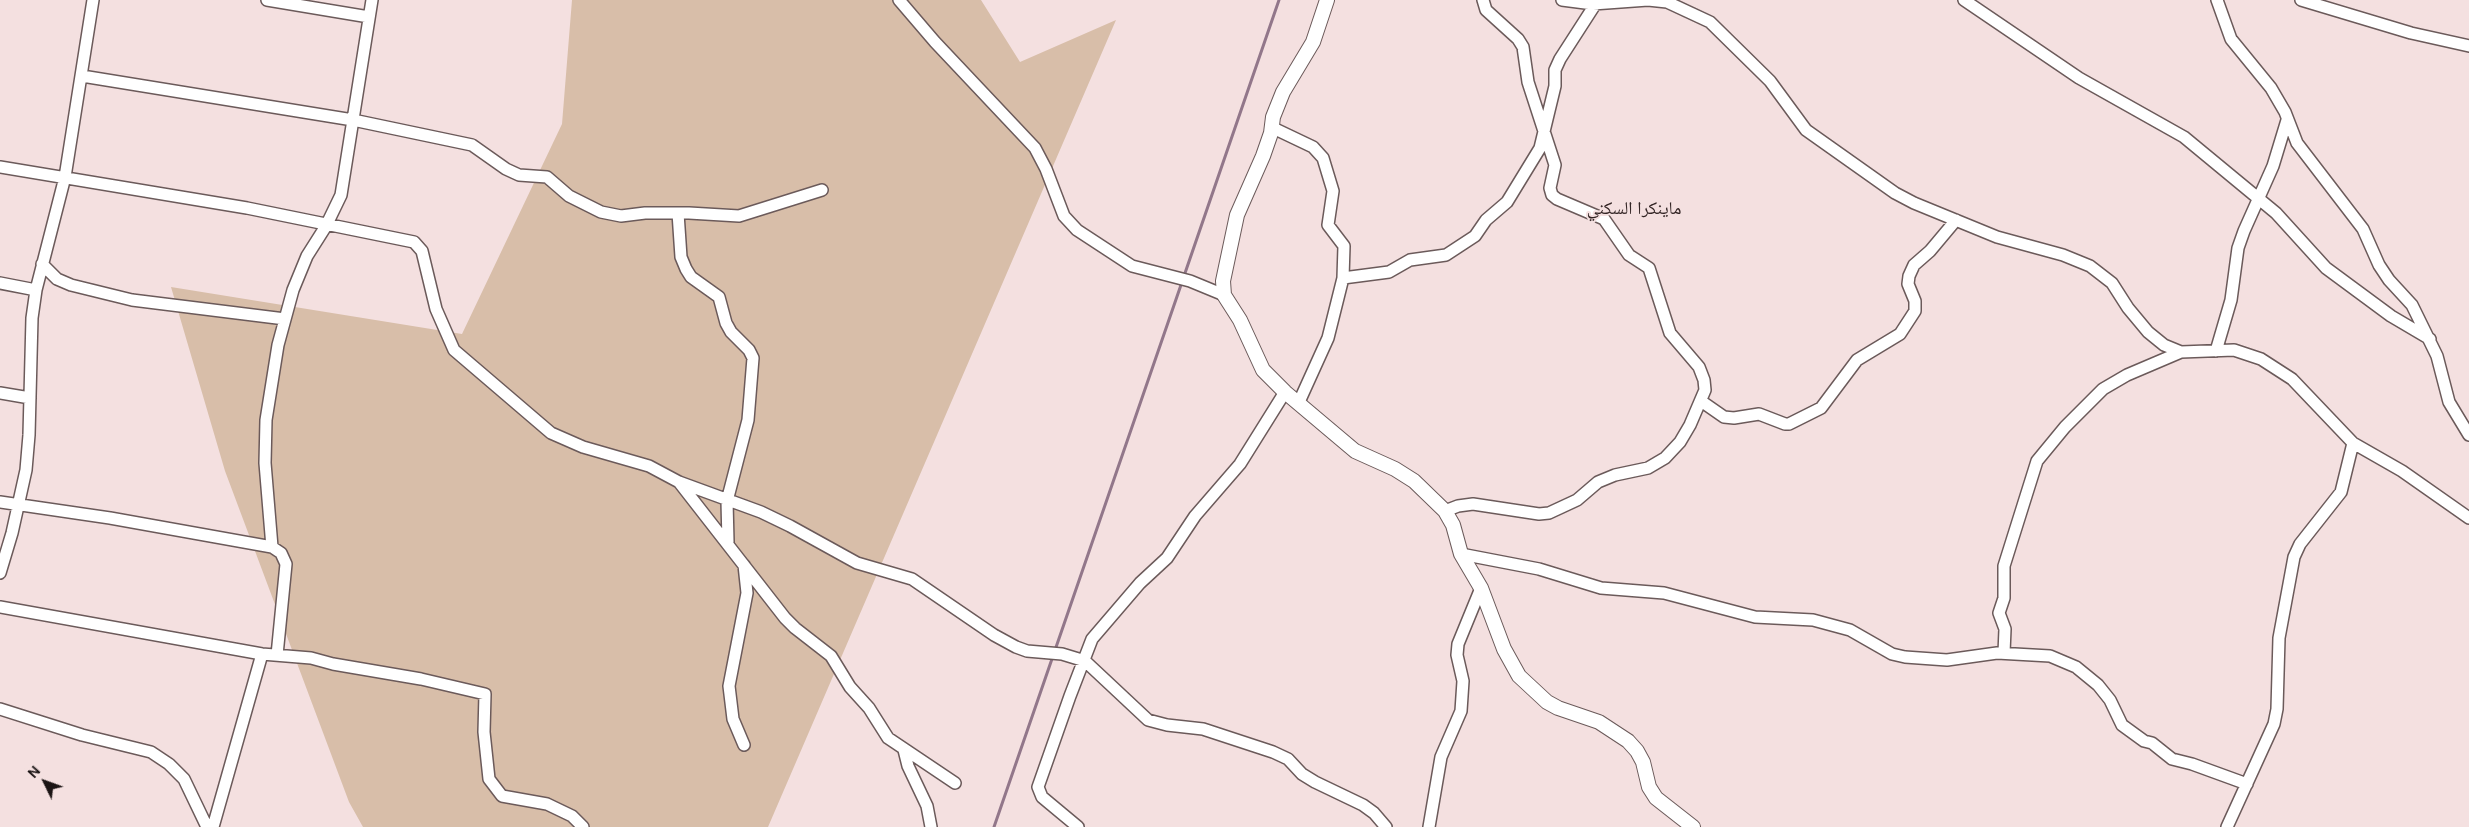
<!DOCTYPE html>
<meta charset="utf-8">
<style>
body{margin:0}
#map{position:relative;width:2469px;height:827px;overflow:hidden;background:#f4e0e0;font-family:"DM Sans",sans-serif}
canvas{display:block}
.north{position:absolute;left:20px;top:757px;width:50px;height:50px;-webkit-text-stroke:4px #f4e0e0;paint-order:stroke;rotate:312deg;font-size:14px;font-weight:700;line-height:20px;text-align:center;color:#1b1414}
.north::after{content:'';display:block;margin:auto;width:18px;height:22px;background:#1b1414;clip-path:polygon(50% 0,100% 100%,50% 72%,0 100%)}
</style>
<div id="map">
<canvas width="2469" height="827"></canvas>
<div class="north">N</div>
</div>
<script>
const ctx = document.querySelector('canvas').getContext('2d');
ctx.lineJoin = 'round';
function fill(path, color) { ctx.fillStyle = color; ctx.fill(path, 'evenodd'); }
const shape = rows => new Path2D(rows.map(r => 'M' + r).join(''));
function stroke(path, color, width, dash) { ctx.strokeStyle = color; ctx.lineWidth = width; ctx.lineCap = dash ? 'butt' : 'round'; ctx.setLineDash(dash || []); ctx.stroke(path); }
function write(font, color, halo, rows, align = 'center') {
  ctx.font = font + ' "DM Sans","Noto Naskh Arabic",sans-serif'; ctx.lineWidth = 4; ctx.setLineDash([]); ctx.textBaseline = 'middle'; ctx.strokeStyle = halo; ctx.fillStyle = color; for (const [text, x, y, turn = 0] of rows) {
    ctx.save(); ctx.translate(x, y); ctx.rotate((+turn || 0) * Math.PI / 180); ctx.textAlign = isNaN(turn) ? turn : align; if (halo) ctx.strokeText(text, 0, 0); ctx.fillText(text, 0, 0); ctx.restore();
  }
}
fill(shape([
 [572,0,981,0,1020,62,1116,20,768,827,363,827,349,802,225,471,171,287,462,334,562,124]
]), '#d8bea9');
stroke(shape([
 [1184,276,1279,0],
 [994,827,1182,282]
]), '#92778a', 3);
const minor = shape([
 [267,0,369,17],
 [899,0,935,42,1035,148,1046,169,1064,216,1077,230,1132,266,1190,281,1224,295],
 [1562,0,1593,4,1648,0,1667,2,1710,22,1770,81,1806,130,1895,193,1914,203,1997,237,2063,255,2090,266,2112,283,2128,308,2148,332,2164,345,2181,352,2234,350,2261,359,2292,379,2353,443,2402,471,2469,518],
 [1964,0,2079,78,2184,137,2276,213,2326,268,2391,316,2430,339],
 [2217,0,2231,39,2271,88,2285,112,2297,143,2363,229,2379,265,2389,280,2412,305,2437,356,2449,402,2469,435],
 [2301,0,2411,33,2469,46],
 [82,76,353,120,472,145,506,169,519,175,547,177,569,196,601,212,621,216,645,213,689,213,739,216,822,190],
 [1271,127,1313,147,1323,158,1333,191,1328,225,1344,246,1343,278,1328,338,1299,402],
 [0,167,247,208,414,242,422,251,436,309,454,350,551,433,583,447,649,466,679,482,761,512,790,526,857,563,912,579,994,635,1016,647,1027,651,1062,654,1085,661,1148,720,1167,725,1203,729,1273,752,1288,759,1302,774,1315,782,1363,805,1374,813,1386,827],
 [678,213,681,257,686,269,691,277,719,297,726,323,731,332,749,350,753,358,748,420,727,501,728,542],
 [42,264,57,279,71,285,132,300,285,319],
 [1343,278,1389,272,1410,260,1446,255,1475,236,1486,220,1507,202,1540,148,1555,86,1555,70,1560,59,1598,0],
 [0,283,36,290],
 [2216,351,2231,300,2238,248,2244,231,2273,166,2287,120],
 [0,393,30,398],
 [1701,401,1724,417,1734,418,1759,414,1785,424,1789,424,1821,408,1857,360,1900,334,1915,311,1915,301,1908,284,1909,276,1914,265,1930,251,1956,220],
 [679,482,785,618,795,628,831,656,850,687,869,708,888,738,955,783],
 [0,502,110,518,272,547,281,553,286,564,277,655],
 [1445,511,1458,506,1473,504,1539,514,1549,513,1577,500,1598,482,1615,475,1648,468,1665,458,1680,442,1690,425,1705,390,1704,380,1699,367,1670,333,1649,268,1629,255,1604,219,1557,199,1552,195,1550,188,1555,165,1528,82,1523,47,1518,39,1486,10,1483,0],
 [272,547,265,463,266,420,278,345,293,290,307,256,326,226,341,195,372,0],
 [1461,554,1539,569,1601,588,1664,593,1755,617,1813,620,1850,630,1892,654,1905,657,1947,660,1997,653,2050,656,2076,667,2098,685,2110,700,2122,725,2144,741,2152,743,2172,759,2192,764,2247,784],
 [744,565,747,593,729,686,733,719,744,745],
 [0,573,12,533,26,470,29,435,32,318,36,290,65,177,93,0],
 [0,607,262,654,311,658,333,664,421,679,485,694,484,732,489,779,502,796,547,804,572,816,583,827],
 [2004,653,2005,629,1999,613,2004,598,2004,566,2037,461,2065,427,2103,389,2127,375,2181,352],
 [0,709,82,735,151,752,169,764,184,779,207,827],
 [904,750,908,766,927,806,931,827],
 [213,827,262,654],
 [1078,827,1042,797,1038,787,1070,696,1092,639,1140,583,1167,558,1195,516,1240,464,1285,392],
 [1429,827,1441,757,1461,711,1463,681,1457,655,1458,644,1481,588],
 [2227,827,2274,724,2277,709,2279,638,2294,557,2300,544,2341,492,2353,443]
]);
const tertiary = shape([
 [1327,0,1313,42,1283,92,1273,117,1271,133,1263,156,1237,215,1223,281,1224,295,1240,320,1263,370,1285,392,1355,451,1395,469,1414,481,1445,511,1453,525,1461,554,1481,588,1504,649,1519,676,1547,702,1558,708,1599,722,1628,741,1637,751,1643,762,1649,787,1656,798,1693,827]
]);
stroke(minor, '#6b5a5a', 14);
stroke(tertiary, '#6b5a5a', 16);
stroke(minor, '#fff', 11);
stroke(tertiary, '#fff', 14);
write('18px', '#332525', '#f4e0e0', [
 ["ماينكرا السكني",1634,209]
]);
</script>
